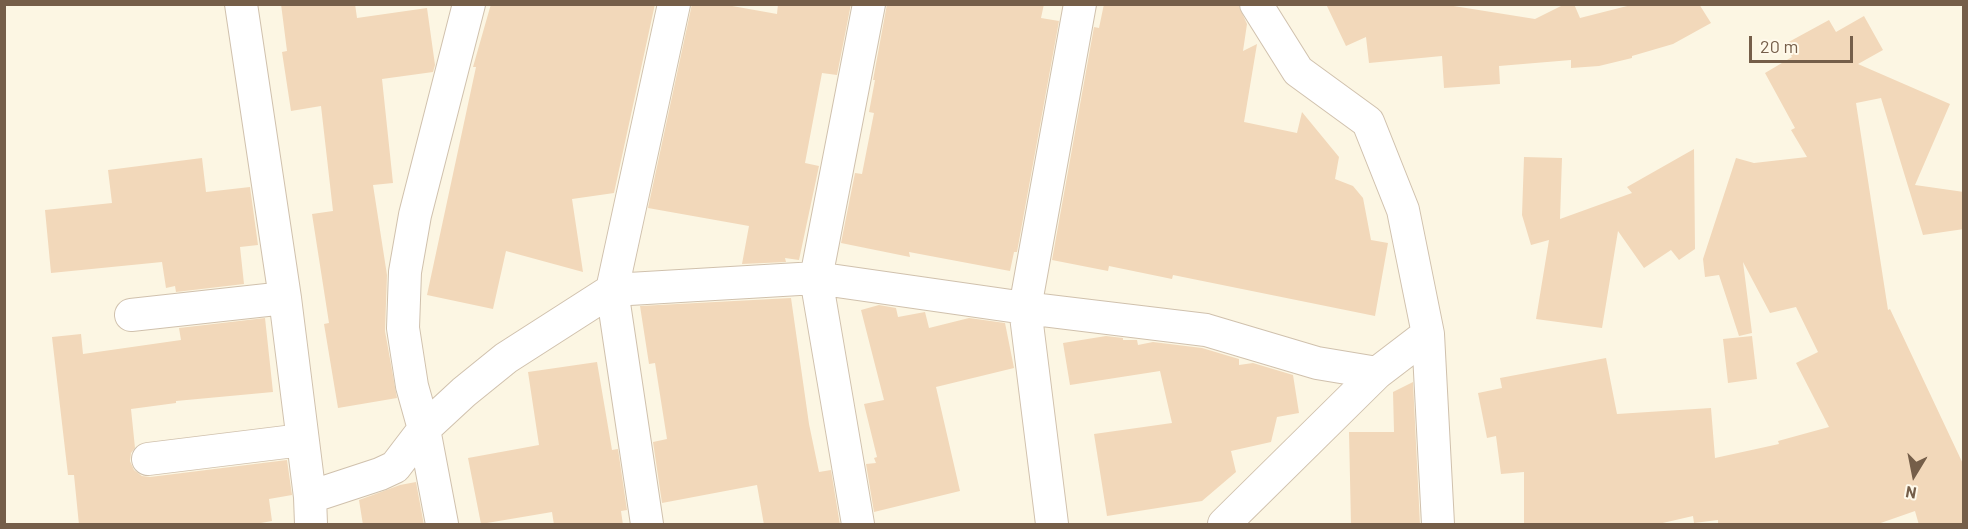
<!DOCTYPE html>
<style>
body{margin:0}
#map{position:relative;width:1968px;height:529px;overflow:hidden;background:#fcf6e3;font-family:Barlow,sans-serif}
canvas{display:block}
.frame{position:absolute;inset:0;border:6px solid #755e49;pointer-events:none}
.north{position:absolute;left:1884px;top:445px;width:60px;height:60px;-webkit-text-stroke:4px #fff9ea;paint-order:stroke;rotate:190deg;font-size:16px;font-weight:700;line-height:24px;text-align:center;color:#755e49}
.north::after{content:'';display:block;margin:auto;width:21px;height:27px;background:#755e49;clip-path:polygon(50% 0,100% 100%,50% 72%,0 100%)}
.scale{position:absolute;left:1749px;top:36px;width:104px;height:27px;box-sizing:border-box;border:3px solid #755e49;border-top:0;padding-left:8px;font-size:18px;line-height:21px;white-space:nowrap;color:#755e49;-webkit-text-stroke:4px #fff9ea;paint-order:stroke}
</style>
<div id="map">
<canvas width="1968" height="529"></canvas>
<div class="frame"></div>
<div class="north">N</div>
<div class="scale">20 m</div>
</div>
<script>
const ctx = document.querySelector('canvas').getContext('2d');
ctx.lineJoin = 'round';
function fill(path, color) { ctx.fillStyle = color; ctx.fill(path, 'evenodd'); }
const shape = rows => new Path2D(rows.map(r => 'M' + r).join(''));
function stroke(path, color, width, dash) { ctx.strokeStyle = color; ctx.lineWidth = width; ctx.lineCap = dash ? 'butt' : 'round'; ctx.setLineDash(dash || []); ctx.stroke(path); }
fill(shape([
 [281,4,355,4,357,18,427,8,435,65,433,72,382,79,393,183,373,185,387,275,385,331,397,398,338,408,324,324,329,323,312,214,333,211,321,106,291,111,282,52,287,51],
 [491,4,655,4,614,193,572,199,583,272,506,251,493,309,427,295,476,67,473,67],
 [692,4,721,4,777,14,778,4,851,4,837,75,822,73,805,163,819,166,799,260,785,258,786,262,742,264,749,226,648,208],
 [887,4,1044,4,1041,18,1059,21,1017,252,1014,252,1010,271,909,252,910,257,841,243,855,173,862,174,874,113,869,112,875,80,873,80],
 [1104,4,1238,4,1247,24,1243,51,1257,44,1244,122,1297,133,1302,112,1339,157,1335,179,1353,186,1363,198,1371,240,1388,243,1375,316,1173,275,1172,279,1109,266,1108,271,1052,260,1094,27,1099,28],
 [1326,4,1441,4,1535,19,1565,4,1574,4,1580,18,1635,4,1699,4,1711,23,1673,44,1632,56,1632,58,1599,66,1571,68,1571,60,1499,66,1500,84,1444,88,1442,56,1369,63,1366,37,1346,46],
 [1864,16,1883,50,1858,64,1950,104,1915,185,1964,192,1964,229,1923,235,1881,98,1856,103,1888,310,1890,309,1964,466,1964,525,1919,525,1915,511,1875,525,1718,525,1718,520,1694,523,1693,516,1654,525,1524,525,1524,472,1501,474,1496,436,1487,438,1478,393,1502,388,1500,378,1606,358,1617,414,1711,408,1715,458,1779,444,1778,441,1829,427,1796,363,1818,352,1796,307,1770,313,1743,262,1752,333,1739,336,1719,275,1705,277,1703,259,1736,158,1754,163,1807,157,1791,130,1795,128,1765,73,1792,57,1785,44,1829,20,1836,32],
 [1694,149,1695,249,1679,260,1671,250,1644,268,1618,231,1602,328,1536,319,1549,240,1531,245,1522,215,1524,157,1562,158,1560,219,1632,193,1627,187],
 [202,158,206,192,250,187,258,245,240,247,244,284,176,292,175,286,166,288,162,262,51,273,45,210,112,203,108,170],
 [791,298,809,424,819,472,831,470,840,525,764,525,757,485,662,503,653,442,667,439,655,363,649,364,640,306],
 [879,305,896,308,898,317,925,312,929,328,969,318,1005,323,1014,368,936,387,960,491,874,512,866,464,876,463,874,458,877,457,864,404,884,400,861,310],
 [265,318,273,392,176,401,176,403,131,409,135,448,131,453,130,461,134,470,142,476,150,477,287,460,292,495,269,499,272,521,250,525,79,525,74,475,68,475,52,337,81,334,83,354,181,340,179,328],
 [1106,336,1123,338,1123,340,1137,340,1138,345,1153,342,1202,348,1239,359,1239,365,1253,363,1293,375,1299,413,1277,417,1271,442,1231,451,1236,472,1202,501,1107,516,1094,434,1172,423,1160,371,1070,385,1063,343],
 [1752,336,1757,379,1728,383,1723,339],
 [597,362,612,450,618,449,627,510,621,511,623,525,554,525,552,512,481,524,468,458,539,445,528,372],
 [1413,382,1420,525,1351,525,1349,432,1394,432,1393,392],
 [416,482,424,525,363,525,359,500,400,485]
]), '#f2d8ba');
const street = shape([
 [241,4,285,298,310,497,311,524],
 [1256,4,1298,71,1368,122,1403,210,1428,334,1438,524],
 [131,315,285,298],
 [148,459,302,440],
 [310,497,380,474,395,467,424,429,464,392,506,358,612,290,816,278,1025,308,1206,330,1317,363,1377,373],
 [442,524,424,429,412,386,403,328,405,272,415,215,469,4],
 [647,524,612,290,674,4],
 [858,524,816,278,869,4],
 [1052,524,1025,308,1080,4],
 [1224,524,1377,373,1428,334]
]);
stroke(street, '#d0c1ad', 34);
stroke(street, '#fff', 32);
</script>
